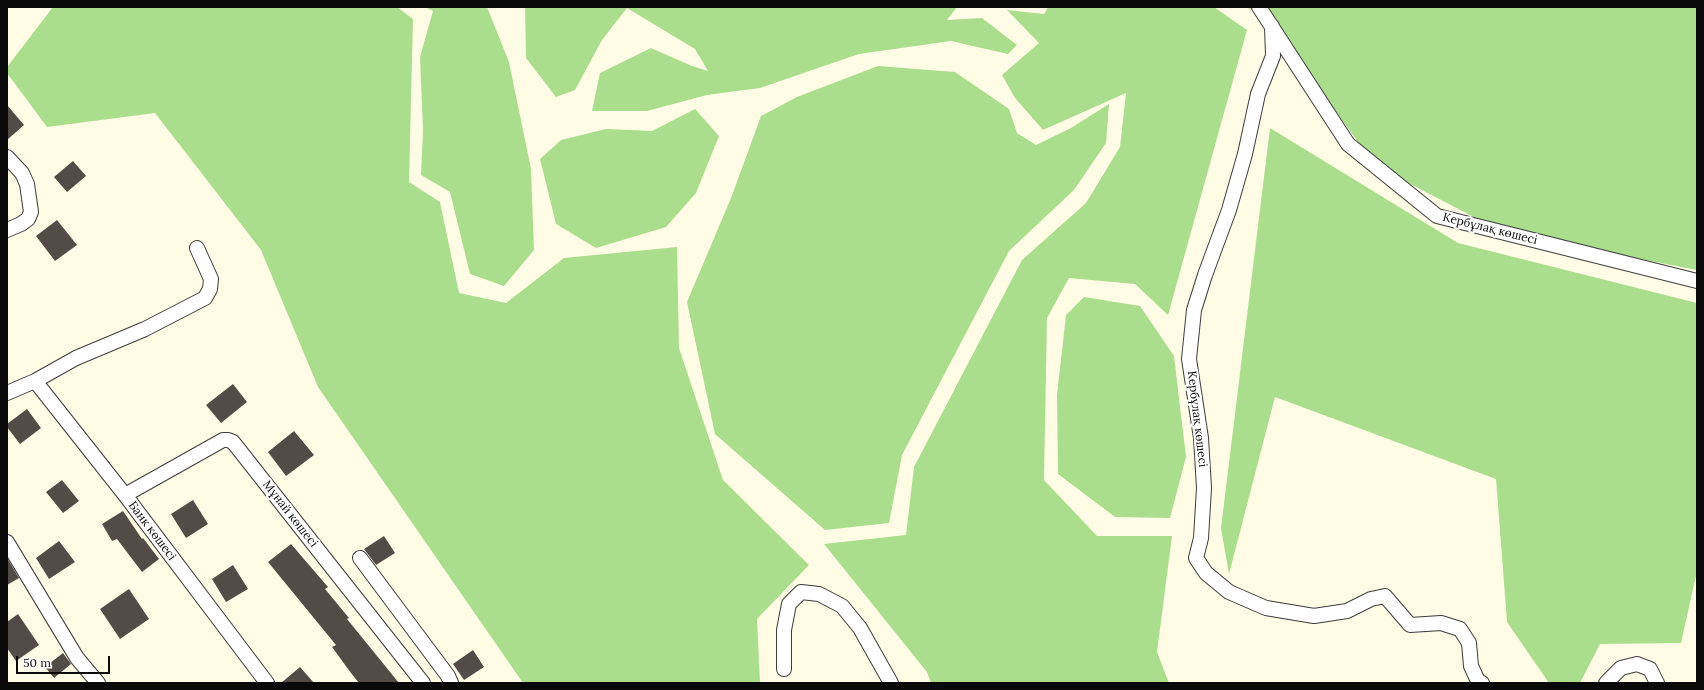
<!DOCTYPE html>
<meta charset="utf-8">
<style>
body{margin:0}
#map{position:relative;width:1704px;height:690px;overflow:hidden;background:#fffce6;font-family:Lora,serif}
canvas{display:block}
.frame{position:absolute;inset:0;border:8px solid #090909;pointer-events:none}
.scale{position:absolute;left:16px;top:656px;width:94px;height:18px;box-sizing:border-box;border:2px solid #090909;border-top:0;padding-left:5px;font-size:12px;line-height:14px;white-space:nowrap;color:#090909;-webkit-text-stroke:3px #fff;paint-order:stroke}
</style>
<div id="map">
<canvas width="1704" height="690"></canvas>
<div class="frame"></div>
<div class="scale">50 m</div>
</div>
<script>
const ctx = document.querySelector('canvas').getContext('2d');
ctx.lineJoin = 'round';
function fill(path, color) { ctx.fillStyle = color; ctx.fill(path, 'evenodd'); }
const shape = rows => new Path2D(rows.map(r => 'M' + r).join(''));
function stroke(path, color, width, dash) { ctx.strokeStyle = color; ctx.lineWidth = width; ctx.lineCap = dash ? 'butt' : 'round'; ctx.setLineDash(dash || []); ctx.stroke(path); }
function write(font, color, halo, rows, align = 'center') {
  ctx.font = font + ' Lora,serif'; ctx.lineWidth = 4; ctx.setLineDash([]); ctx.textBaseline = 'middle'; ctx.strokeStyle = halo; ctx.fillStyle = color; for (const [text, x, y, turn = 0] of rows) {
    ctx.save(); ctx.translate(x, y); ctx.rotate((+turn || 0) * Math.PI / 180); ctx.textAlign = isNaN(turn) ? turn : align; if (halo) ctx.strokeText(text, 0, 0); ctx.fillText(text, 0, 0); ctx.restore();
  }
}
fill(shape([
 [53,7,397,7,413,19,409,182,440,202,459,293,506,303,564,258,677,247,679,348,723,480,809,565,757,619,760,683,523,683,318,387,261,250,155,113,47,127,7,73,7,67],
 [425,7,487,7,509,62,531,169,534,250,504,286,470,274,450,192,421,175,423,130,420,57,433,11],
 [525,7,957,7,947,20,982,18,1017,45,1008,54,951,41,859,54,760,88,707,95,647,111,592,111,600,73,651,48,692,66,708,71,695,49,627,8,602,40,575,90,556,97,526,58],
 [1048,7,1214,7,1247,30,1168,315,1135,284,1069,278,1047,318,1044,480,1097,536,1172,536,1157,652,1169,683,931,683,927,672,824,544,906,535,914,467,1022,260,1086,203,1120,147,1126,93,1043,130,1015,98,1002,75,1039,43,1007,10,1044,14],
 [1247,7,1697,7,1697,270,1516,235,1491,226,1376,166,1272,26],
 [878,66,955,72,1009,109,1017,133,1036,145,1071,128,1109,104,1106,143,1074,190,1009,251,902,455,889,523,825,530,715,434,687,302,731,198,761,116,797,97],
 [695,109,719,136,696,193,666,227,596,248,556,224,540,159,561,140,606,129,652,131],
 [1270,128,1458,243,1697,303,1697,571,1681,643,1600,644,1580,683,1549,683,1507,622,1496,479,1275,397,1229,574,1221,528],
 [1084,297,1140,306,1174,356,1186,457,1170,518,1115,517,1058,474,1057,395,1066,315]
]), '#aadd8c');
fill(shape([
 [7,105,24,125,7,140],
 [73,161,86,176,67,192,54,177],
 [57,220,77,245,55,261,36,236],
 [233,384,247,402,221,423,206,405],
 [27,409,41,428,20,444,7,427,7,424],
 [294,431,314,455,286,476,268,452],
 [62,480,79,501,63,513,46,492],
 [193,500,208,524,186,538,171,514],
 [123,511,142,539,143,538,159,559,142,572,117,539,112,541,102,524],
 [384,536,395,553,376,565,364,549],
 [59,541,75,562,49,579,36,558],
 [291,544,328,587,325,589,349,618,347,619,399,683,359,683,351,673,332,647,336,645,268,562],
 [7,558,19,578,7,585],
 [233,565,248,589,226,602,212,579],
 [129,589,149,619,120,639,100,609],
 [18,614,39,645,16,661,7,648,7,622],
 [473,650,484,667,464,680,453,664],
 [63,653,71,664,54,678,45,667],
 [300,667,314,683,281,683]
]), '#534b45');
const minor = shape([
 [1259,7,1348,144,1437,216,1697,281],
 [1272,26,1273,56,1258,94,1245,154,1229,210,1205,275,1194,310,1189,359,1201,438,1204,488,1201,538,1196,558,1206,573,1229,592,1266,608,1314,616,1347,611,1371,599,1385,596,1410,625,1441,623,1460,629,1469,643,1471,666,1478,681,1482,683],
 [7,157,22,173,27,184,31,212,28,219,21,224,7,230],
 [35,381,125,495,267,683],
 [7,393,35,381,76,358,145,329,205,298,210,289,211,279,197,248],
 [125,495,223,440,228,440,233,442,423,683],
 [7,542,77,658,98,683],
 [360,558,448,676,451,683],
 [784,669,784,630,789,604,801,592,819,594,842,606,860,628,891,683],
 [1606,683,1621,668,1637,664,1650,669,1657,683]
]);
stroke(minor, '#3c3c3c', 16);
stroke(minor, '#fff', 14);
write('12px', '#090909', '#fff', [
 ["Кербұлақ көшесі",1490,229,14],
 ["Кербұлақ көшесі",1197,419,83],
 ["Мұнай көшесі",290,514,52],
 ["Банк көшесі",152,531,53]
]);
</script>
